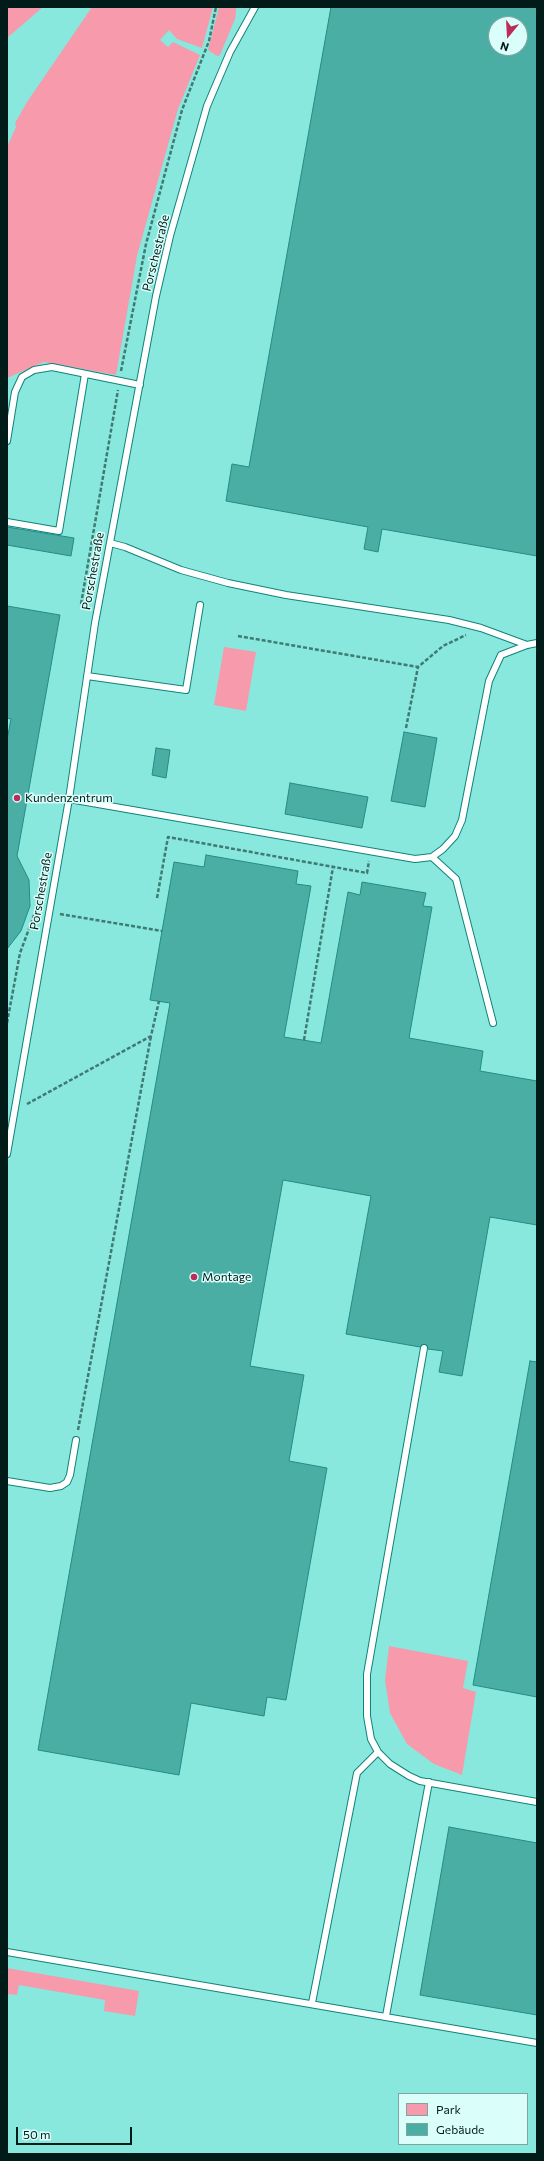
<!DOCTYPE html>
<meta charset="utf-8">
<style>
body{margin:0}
#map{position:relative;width:544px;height:2161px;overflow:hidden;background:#88e8de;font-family:Commissioner,sans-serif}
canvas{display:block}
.frame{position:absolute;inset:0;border:8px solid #001b18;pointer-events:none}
.legend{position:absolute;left:398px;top:2093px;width:130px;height:52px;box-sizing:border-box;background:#dafef9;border:1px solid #83a39f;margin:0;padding:5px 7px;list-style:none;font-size:12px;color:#001b18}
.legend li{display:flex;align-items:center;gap:8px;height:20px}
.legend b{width:20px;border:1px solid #83a39f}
.north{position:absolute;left:488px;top:16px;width:40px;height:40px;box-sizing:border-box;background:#dafef9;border:1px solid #83a39f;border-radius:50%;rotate:198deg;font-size:11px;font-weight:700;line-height:16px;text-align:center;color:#001b18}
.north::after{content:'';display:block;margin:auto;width:14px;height:18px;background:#bb2c5a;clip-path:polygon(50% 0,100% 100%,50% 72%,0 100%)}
.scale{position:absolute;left:16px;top:2127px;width:116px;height:18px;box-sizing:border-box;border:2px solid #001b18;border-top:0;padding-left:5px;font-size:12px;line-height:14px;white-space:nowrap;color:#001b18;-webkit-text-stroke:3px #dafef9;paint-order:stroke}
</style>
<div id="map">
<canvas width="544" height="2161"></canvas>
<div class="frame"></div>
<ul class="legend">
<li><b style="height:11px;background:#f69aac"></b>Park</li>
<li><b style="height:11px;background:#4baea5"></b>Gebäude</li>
</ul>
<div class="north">N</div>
<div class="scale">50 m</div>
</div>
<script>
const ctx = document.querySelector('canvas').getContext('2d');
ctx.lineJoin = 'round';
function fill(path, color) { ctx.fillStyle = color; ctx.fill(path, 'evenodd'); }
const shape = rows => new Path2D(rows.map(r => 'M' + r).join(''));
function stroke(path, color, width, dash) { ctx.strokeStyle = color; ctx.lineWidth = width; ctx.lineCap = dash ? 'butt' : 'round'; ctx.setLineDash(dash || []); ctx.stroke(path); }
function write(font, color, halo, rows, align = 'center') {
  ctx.font = font + ' Commissioner,sans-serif'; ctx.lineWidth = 3; ctx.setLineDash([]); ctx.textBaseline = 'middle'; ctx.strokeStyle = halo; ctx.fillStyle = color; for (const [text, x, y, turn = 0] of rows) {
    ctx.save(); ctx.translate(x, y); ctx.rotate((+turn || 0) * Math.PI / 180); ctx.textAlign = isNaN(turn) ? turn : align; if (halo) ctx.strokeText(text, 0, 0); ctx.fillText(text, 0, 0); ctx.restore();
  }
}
fill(shape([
 [7,7,43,7,7,38],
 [92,7,213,7,202,48,177,39,169,30,160,40,168,47,173,42,200,55,178,109,137,256,116,375,44,362,7,378,7,147,16,127,15,123,27,102],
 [219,7,236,7,236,12,235,19,220,55,217,56,208,50],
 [224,647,256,652,246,711,214,705],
 [389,1646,468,1661,463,1688,476,1692,462,1775,434,1764,407,1744,390,1713,385,1680],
 [7,1968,139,1991,135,2016,104,2011,105,2000,19,1985,17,1995,7,1994]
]), '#f69aac');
const building = shape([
 [331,7,537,7,537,556,382,529,378,552,364,549,368,527,226,501,232,464,249,467,331,7],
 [496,24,520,24,520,48,496,48,496,24],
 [7,527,74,538,71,556,7,545,7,527],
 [7,606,60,615,17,856,29,880,30,906,21,931,7,949,7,740,11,719,7,718,7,606],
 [404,732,437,738,425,807,391,801,404,732],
 [156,748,170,750,166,778,152,775,156,748],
 [290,783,368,797,362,828,285,814,290,783],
 [206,855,298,871,296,884,311,886,284,1037,321,1043,348,892,360,895,362,882,426,893,423,906,432,907,409,1038,483,1051,480,1071,537,1081,537,1225,490,1217,462,1376,439,1372,443,1351,428,1349,425,1344,420,1347,346,1334,371,1196,283,1180,250,1366,304,1375,289,1461,327,1468,286,1700,267,1697,264,1716,191,1703,179,1775,38,1750,170,1003,150,1000,174,862,204,867,206,855],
 [530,1361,537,1362,537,1697,473,1685,530,1361],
 [449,1827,537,1843,537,2015,420,1995,449,1827]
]);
fill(building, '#4baea5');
stroke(building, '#218d84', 1);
const service = shape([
 [7,441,15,392,22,377,34,370,52,367,140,385],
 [7,522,59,531,85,374],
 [110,543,125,547,181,570,228,583,286,595,449,620,481,628,527,645],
 [87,676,186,690,200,605],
 [69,799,415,859,432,857,443,849,455,836,462,820,489,681,501,655,527,645,537,643],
 [432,857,456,879,493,1023],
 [7,1154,69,799,95,623,156,296,170,236,207,106,230,52,255,7],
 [424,1348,367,1674,367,1716,371,1739,378,1752,390,1764,409,1776,420,1781,537,1802],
 [7,1481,50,1488,61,1486,67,1482,70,1475,76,1440],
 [7,1952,537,2043],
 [312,2003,357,1773,378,1752],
 [386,2016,429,1782]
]);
stroke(service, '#10837b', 8);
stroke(shape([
 [121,371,146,244,182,110,209,41,216,7],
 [81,604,118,390],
 [238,636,418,667,443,646,466,635],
 [406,728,418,667],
 [157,898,168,837,367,873,369,861],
 [60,914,162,931],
 [7,1023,20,953,36,910,39,910],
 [304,1040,333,867],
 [27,1104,151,1036,159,1001],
 [78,1430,151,1036]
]), '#3f7a73', 2.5, [4, 2]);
stroke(service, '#fff', 6);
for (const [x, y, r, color] of [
 [17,798,4,"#bb2c5a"],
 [194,1277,4,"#bb2c5a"]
]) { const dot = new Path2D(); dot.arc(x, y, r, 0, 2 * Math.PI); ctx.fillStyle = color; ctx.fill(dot); stroke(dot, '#dafef9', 1.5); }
write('12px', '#001b18', '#dafef9', [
 ["Porschestraße",156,253,-76],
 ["Porschestraße",93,571,-80],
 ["Porschestraße",41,891,-80]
]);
write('12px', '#001b18', '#dafef9', [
 ["Kundenzentrum",25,798],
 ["Montage",202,1277]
], 'left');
</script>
